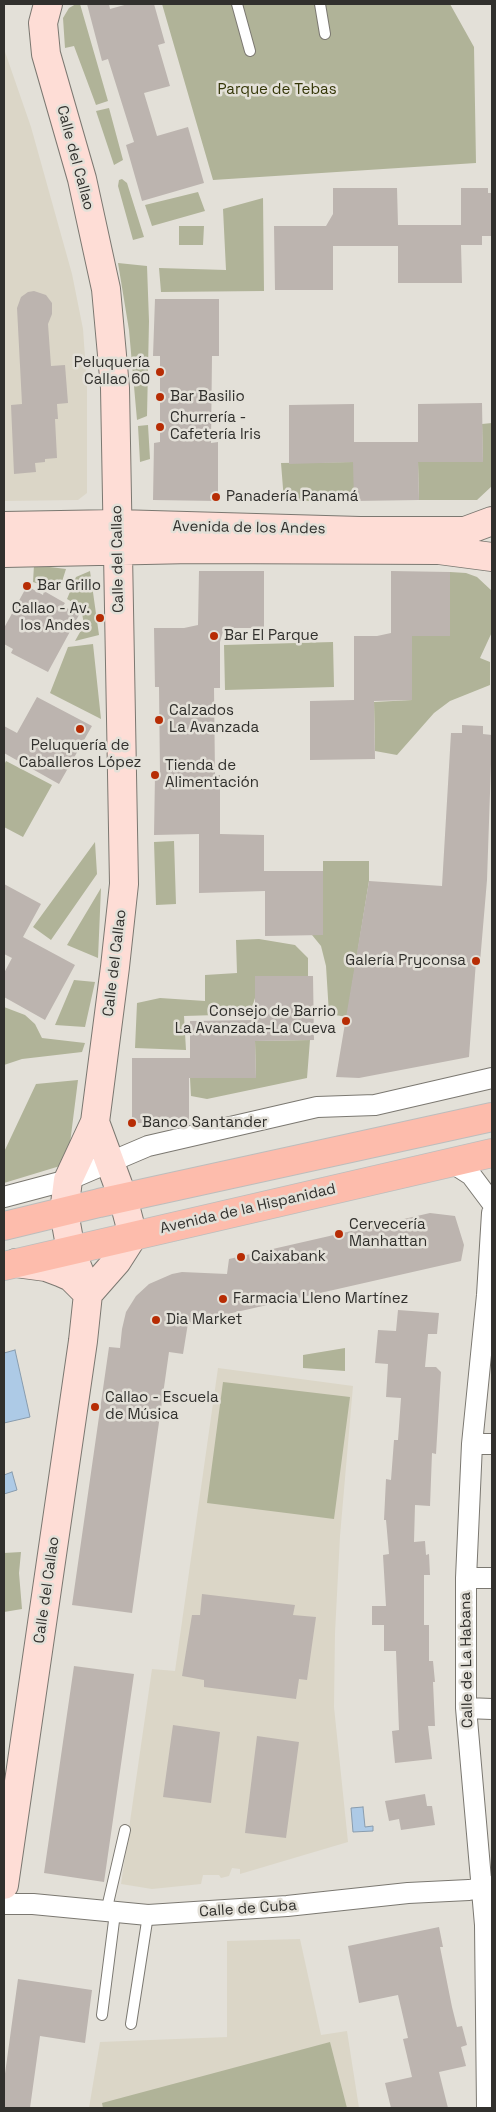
<!DOCTYPE html>
<meta charset="utf-8">
<style>
body{margin:0}
#map{position:relative;width:496px;height:2112px;overflow:hidden;background:#e3e0d8;font-family:"Space Grotesk",sans-serif}
canvas{display:block}
.frame{position:absolute;inset:0;border:5px solid #31302d;pointer-events:none}
</style>
<div id="map">
<canvas width="496" height="2112"></canvas>
<div class="frame"></div>
</div>
<script>
const ctx = document.querySelector('canvas').getContext('2d');
ctx.lineJoin = 'round';
function fill(path, color) { ctx.fillStyle = color; ctx.fill(path, 'evenodd'); }
const shape = rows => new Path2D(rows.map(r => 'M' + r).join(''));
function stroke(path, color, width, dash) { ctx.strokeStyle = color; ctx.lineWidth = width; ctx.lineCap = dash ? 'butt' : 'round'; ctx.setLineDash(dash || []); ctx.stroke(path); }
function write(font, color, halo, rows, align = 'center') {
  ctx.font = font + ' "Space Grotesk",sans-serif'; ctx.lineWidth = 5; ctx.setLineDash([]); ctx.textBaseline = 'middle'; ctx.strokeStyle = halo; ctx.fillStyle = color; for (const [text, x, y, turn = 0] of rows) {
    ctx.save(); ctx.translate(x, y); ctx.rotate((+turn || 0) * Math.PI / 180); ctx.textAlign = isNaN(turn) ? turn : align; if (halo) ctx.strokeText(text, 0, 0); ctx.fillText(text, 0, 0); ctx.restore();
  }
}
fill(shape([
 [4,49,31,127,72,274,83,329,87,386,87,493,78,500,4,501],
 [218,1368,353,1386,340,1536,335,1633,334,1707,348,1842,240,1874,240,1869,232,1868,229,1876,221,1878,219,1875,203,1875,201,1884,152,1889,121,1884,152,1669,175,1671],
 [300,1939,321,2035,347,2031,359,2108,89,2108,100,2042,227,2037,227,1941]
]), '#dbd6c7');
fill(shape([
 [76,4,80,4,108,101,96,105,74,46,65,48,63,18,69,8],
 [162,4,450,4,474,47,476,163,213,180],
 [109,108,123,160,114,165,96,111],
 [122,179,127,183,144,237,133,240,118,186,119,180],
 [198,192,205,211,152,226,145,205],
 [263,198,264,291,161,292,159,268,226,270,223,209],
 [179,226,204,226,203,245,179,245],
 [118,263,147,266,149,321,147,416,137,420,129,330],
 [492,423,492,486,477,500,419,500,418,462,483,462,482,424],
 [148,425,150,459,140,462,138,426],
 [354,462,354,501,284,501,281,463],
 [34,565,66,569,59,591,33,582],
 [90,571,99,635,75,641,84,625,81,607,67,599,76,577],
 [450,572,466,573,477,577,492,591,492,632,480,658,490,662,490,685,450,701,434,713,397,755,375,751,374,702,412,700,412,636,450,636],
 [333,642,334,687,225,690,224,645],
 [93,644,101,719,50,693,68,647],
 [6,761,52,785,23,837,4,827,4,765],
 [174,841,176,904,156,905,154,842],
 [95,842,97,874,51,940,33,927],
 [323,861,369,861,369,881,347,1017,329,1014,326,966,321,946,312,935,323,935],
 [101,888,98,958,67,945],
 [259,939,295,945,308,958,308,976,255,976,255,998,250,1014,184,1016,186,1050,135,1048,137,1003,160,998,205,1001,205,975,237,973,236,940],
 [74,980,95,982,85,1027,55,1025],
 [4,1007,25,1015,35,1024,42,1038,85,1043,82,1052,22,1059,4,1065],
 [310,1040,307,1078,207,1099,191,1096,190,1078,256,1078,255,1041],
 [78,1080,69,1151,60,1166,4,1183,4,1152,36,1084],
 [345,1348,345,1371,303,1368,303,1355],
 [223,1382,350,1397,334,1519,207,1503],
 [21,1552,19,1573,22,1609,4,1612,4,1553],
 [330,2042,347,2108,103,2108,102,2103]
]), '#b0b398');
const water = shape([
 [15,1350,30,1417,4,1423,4,1353,15,1350],
 [12,1472,17,1490,4,1494,4,1475,12,1472],
 [363,1807,365,1827,373,1826,373,1831,353,1832,351,1808,363,1807]
]);
fill(water, '#adcae6');
stroke(water, '#889cae', 1);
fill(shape([
 [87,4,109,4,110,9,128,4,154,4,165,43,158,45,170,86,144,93,157,136,188,127,204,183,142,201,126,145,134,142,108,59,102,61],
 [333,188,397,188,398,225,461,225,461,188,488,188,488,193,492,193,492,236,482,236,482,245,461,245,462,283,398,283,398,246,333,246,333,290,275,290,274,226,326,226,333,214],
 [34,291,46,295,52,303,52,314,48,324,51,366,65,365,68,403,57,404,58,419,55,419,57,458,45,459,45,462,35,463,36,472,14,474,11,405,22,404,17,308,21,297,28,292],
 [155,299,219,299,219,356,212,356,211,443,218,442,218,501,153,500,154,443,160,442,160,356,153,356],
 [482,403,483,462,418,462,419,500,354,501,353,462,289,464,289,405,354,404,354,442,418,442,418,404],
 [199,571,264,571,264,628,224,628,220,642,220,688,214,688,215,775,220,775,220,834,264,835,264,871,323,871,323,935,265,936,265,891,199,893,199,834,154,835,155,775,160,775,159,687,155,687,154,628,184,628,198,625],
 [391,571,450,572,450,636,412,636,412,700,374,701,375,759,310,760,310,701,354,700,354,636,377,636,391,633],
 [27,586,43,595,44,591,65,603,63,606,79,615,48,672,11,653,13,649,4,644,4,628],
 [37,697,92,726,59,784,4,753,4,726,17,733],
 [462,725,483,726,483,734,492,735,487,880,480,962,476,961,469,1057,359,1078,336,1077,369,881,442,886,451,733,462,733],
 [4,884,41,904,23,937,75,965,45,1020,4,997,4,973,12,958,4,954],
 [255,976,313,976,314,1040,255,1041,256,1078,189,1078,189,1123,132,1123,132,1058,190,1058,190,1021,255,1020],
 [430,1213,455,1216,464,1245,461,1261,188,1323,183,1354,169,1352,132,1613,72,1605,109,1347,120,1348,122,1329,126,1312,136,1296,149,1284,172,1274,182,1272,227,1274,229,1259],
 [398,1310,439,1313,437,1334,428,1334,425,1367,436,1367,441,1372,436,1454,432,1453,430,1506,415,1505,414,1542,425,1541,426,1555,429,1554,430,1575,424,1575,424,1625,429,1625,429,1661,433,1661,435,1682,433,1682,435,1726,428,1726,432,1759,395,1763,392,1731,399,1730,396,1651,384,1651,384,1625,372,1625,372,1606,386,1606,383,1555,389,1554,386,1520,384,1520,386,1479,391,1480,394,1440,398,1440,401,1398,386,1397,388,1364,375,1363,378,1330,396,1331],
 [202,1594,295,1605,293,1615,316,1617,307,1680,299,1679,296,1699,204,1687,204,1680,182,1676,192,1615,200,1615],
 [74,1666,134,1674,104,1882,44,1873],
 [173,1725,220,1732,211,1803,163,1797],
 [257,1736,299,1742,286,1838,245,1833],
 [425,1794,427,1806,432,1806,435,1825,401,1830,399,1819,389,1821,385,1801],
 [439,1927,443,1947,440,1947,452,2007,457,2027,462,2026,467,2045,461,2047,466,2066,439,2072,448,2108,391,2108,385,2083,412,2077,403,2039,408,2038,398,1995,359,2003,348,1946],
 [18,1979,92,1990,85,2043,40,2036,30,2108,4,2108,4,2081]
]), '#bcb4af');
const lane = shape([
 [237,4,250,51],
 [320,4,325,34],
 [106,1912,125,1830],
 [102,2015,115,1913],
 [131,2024,148,1915]
]);
const street = shape([
 [444,1163,457,1166,471,1175,492,1203],
 [4,1197,68,1180,148,1146,317,1107,375,1105,492,1078],
 [472,1444,492,1444],
 [466,1578,492,1578],
 [466,1708,492,1709],
 [4,1904,33,1904,148,1915,287,1906,408,1893,469,1890,492,1886],
 [487,2108,485,1925,466,1708,466,1578,472,1444,487,1295,492,1213]
]);
const secondary = shape([
 [4,526,117,524,360,531,465,531,492,521],
 [4,553,192,549,439,550,492,557],
 [16,1263,46,1267,62,1273,71,1277,88,1294],
 [88,1294,117,1261,133,1236,123,1198,95,1122],
 [4,1885,83,1341,88,1294,71,1251,64,1212,68,1180,95,1122,115,967,124,884,115,388,106,289,82,179,46,54,43,23,48,4]
]);
const primary = shape([
 [4,1226,99,1203,492,1117],
 [4,1266,492,1153]
]);
stroke(lane, '#7b7871', 12);
stroke(street, '#7b7871', 22);
stroke(secondary, '#7b7871', 30);
stroke(primary, '#bdbdbc', 30);
stroke(lane, '#fff', 10);
stroke(street, '#fff', 20);
stroke(secondary, '#feddd6', 28);
stroke(primary, '#fdbcac', 28);
for (const [x, y, r, color] of [
 [160,372,5,"#b72c04"],
 [160,397,5,"#b72c04"],
 [160,427,5,"#b72c04"],
 [216,497,5,"#b72c04"],
 [27,586,5,"#b72c04"],
 [100,618,5,"#b72c04"],
 [214,636,5,"#b72c04"],
 [159,720,5,"#b72c04"],
 [80,729,5,"#b72c04"],
 [155,775,5,"#b72c04"],
 [476,961,5,"#b72c04"],
 [346,1021,5,"#b72c04"],
 [132,1123,5,"#b72c04"],
 [339,1234,5,"#b72c04"],
 [241,1257,5,"#b72c04"],
 [223,1299,5,"#b72c04"],
 [156,1320,5,"#b72c04"],
 [95,1407,5,"#b72c04"]
]) { const dot = new Path2D(); dot.arc(x, y, r, 0, 2 * Math.PI); ctx.fillStyle = color; ctx.fill(dot); stroke(dot, '#e3e0d8', 2); }
write('15px', '#343607', '#e3e0d8', [
 ["Parque de Tebas",277,90]
]);
write('15px', '#31302d', '#e3e0d8', [
 ["Calle del Callao",75,158,75],
 ["Avenida de los Andes",249,528,1],
 ["Calle del Callao",118,559,-91],
 ["Calle del Callao",115,963,-83],
 ["Avenida de la Hispanidad",248,1209,-13],
 ["Calle del Callao",47,1590,-82],
 ["Calle de La Habana",467,1660,-91],
 ["Calle de Cuba",248,1909,-4]
]);
write('15px', '#31302d', '#e3e0d8', [
 ["Peluquería",150,363,"right"],
 ["Callao 60",150,380,"right"],
 ["Bar Basilio",170,397],
 ["Churrería -",170,418],
 ["Cafetería Iris",170,435],
 ["Panadería Panamá",226,497],
 ["Bar Grillo",37,586],
 ["Callao - Av.",90,609,"right"],
 ["los Andes",90,626,"right"],
 ["Bar El Parque",224,636],
 ["Calzados",169,711],
 ["La Avanzada",169,728],
 ["Peluquería de",80,746,"center"],
 ["Caballeros López",80,763,"center"],
 ["Tienda de",165,766],
 ["Alimentación",165,783],
 ["Galería Pryconsa",466,961,"right"],
 ["Consejo de Barrio",336,1012,"right"],
 ["La Avanzada-La Cueva",336,1029,"right"],
 ["Banco Santander",142,1123],
 ["Cervecería",349,1225],
 ["Manhattan",349,1242],
 ["Caixabank",251,1257],
 ["Farmacia Lleno Martínez",233,1299],
 ["Dia Market",166,1320],
 ["Callao - Escuela",105,1398],
 ["de Música",105,1415]
], 'left');
</script>
